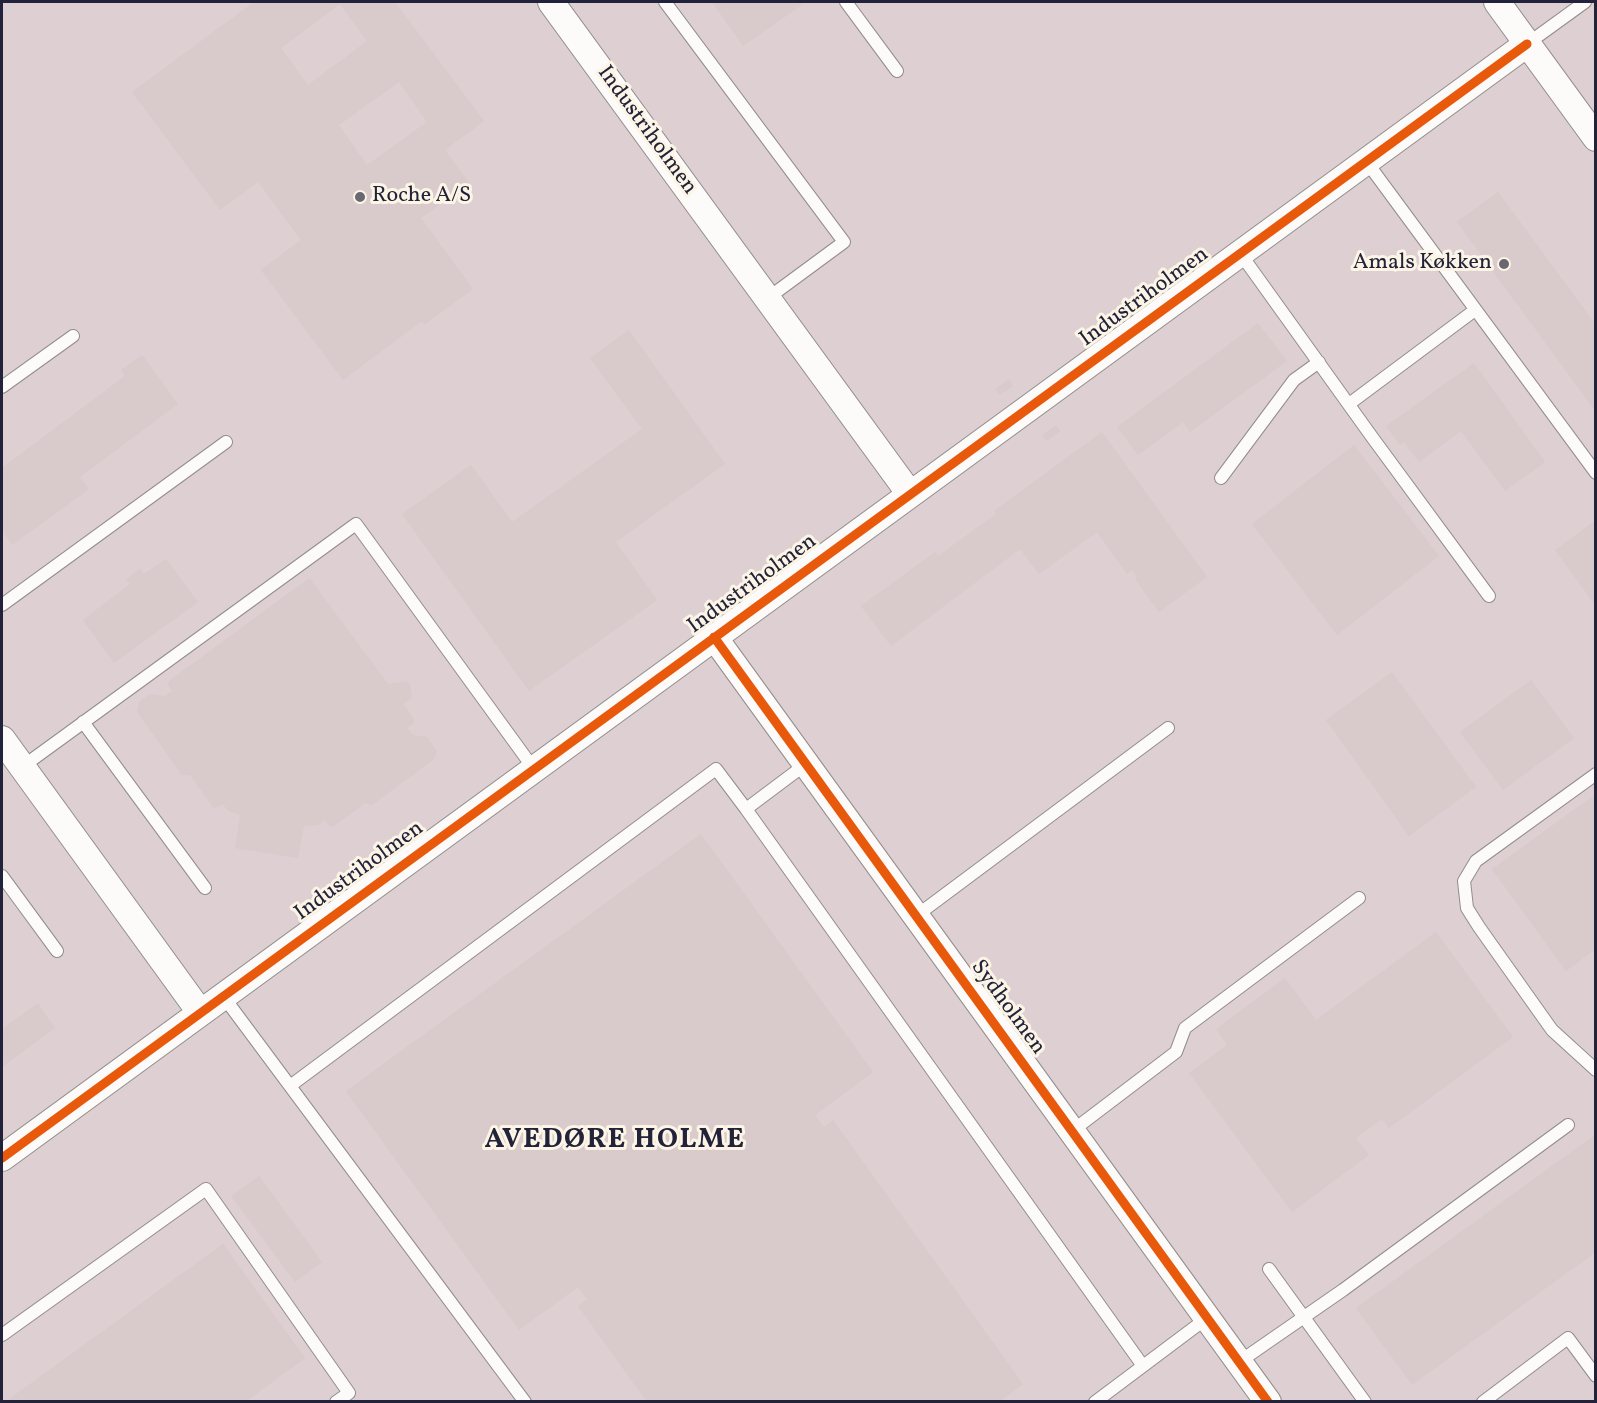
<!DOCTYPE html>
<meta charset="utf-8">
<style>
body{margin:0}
#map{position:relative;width:1597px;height:1403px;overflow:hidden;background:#ede6d8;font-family:Vollkorn,serif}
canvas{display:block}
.frame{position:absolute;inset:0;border:3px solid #22223b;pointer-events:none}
</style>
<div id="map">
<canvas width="1597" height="1403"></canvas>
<div class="frame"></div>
</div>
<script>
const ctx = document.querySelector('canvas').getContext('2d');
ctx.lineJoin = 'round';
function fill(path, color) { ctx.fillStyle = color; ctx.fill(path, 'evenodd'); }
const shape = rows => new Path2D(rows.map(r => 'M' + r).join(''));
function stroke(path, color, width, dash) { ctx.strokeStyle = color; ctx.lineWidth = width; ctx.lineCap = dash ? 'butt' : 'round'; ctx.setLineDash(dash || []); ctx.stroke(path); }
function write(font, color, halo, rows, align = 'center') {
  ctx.font = font + ' Vollkorn,serif'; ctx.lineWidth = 6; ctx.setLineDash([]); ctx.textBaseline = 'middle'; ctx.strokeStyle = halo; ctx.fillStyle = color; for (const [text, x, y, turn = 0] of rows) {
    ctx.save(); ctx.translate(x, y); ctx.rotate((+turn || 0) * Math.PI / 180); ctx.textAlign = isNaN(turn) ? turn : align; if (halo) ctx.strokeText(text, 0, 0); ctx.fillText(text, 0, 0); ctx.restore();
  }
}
fill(shape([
 [2,2,1595,2,1595,1401,2,1401]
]), '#ddcfd2');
fill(shape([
 [254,2,395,2,484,121,445,150,469,183,421,218,473,289,424,325,422,321,343,380,261,270,301,240,258,182,220,210,132,92],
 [340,4,367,41,308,85,281,48],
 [399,82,427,122,367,165,339,125],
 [712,2,806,2,743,46],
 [1498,192,1596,325,1596,412,1457,222],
 [1258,323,1287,361,1190,432,1183,422,1138,455,1117,427],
 [629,330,725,464,616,542,657,600,529,691,402,514,471,465,512,522,642,429,590,358],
 [142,355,178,404,80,477,89,489,12,545,2,530,2,468,125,376,121,370],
 [1474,363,1545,462,1505,491,1461,431,1419,462,1404,442,1400,445,1386,426],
 [1009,379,1013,386,1000,395,995,389],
 [1056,425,1060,431,1047,441,1042,435],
 [1102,432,1207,577,1159,612,1135,579,1137,577,1132,570,1127,574,1097,532,1039,574,1020,549,891,646,861,606,935,552,938,556,996,514,994,511],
 [1354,445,1439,556,1337,635,1252,524],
 [1596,520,1596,606,1555,550],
 [166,559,198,602,114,663,83,620,130,584,126,579,140,569,144,574],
 [308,579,310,579,388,684,407,681,410,684,412,698,403,704,414,719,414,723,407,728,413,735,427,737,437,752,433,760,372,805,365,803,334,826,330,827,325,820,318,825,304,826,298,858,235,848,240,815,227,810,223,804,214,809,190,775,182,775,137,712,139,702,150,694,165,696,172,691,168,684,169,681],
 [1392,672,1476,787,1409,836,1326,720],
 [1531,680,1574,738,1503,790,1460,732],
 [1596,794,1596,949,1566,971,1492,869],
 [701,834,873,1072,815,1115,824,1127,833,1120,1023,1384,999,1402,647,1402,578,1306,587,1299,578,1287,519,1330,346,1091],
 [1436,932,1513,1037,1389,1128,1382,1119,1356,1138,1369,1155,1292,1212,1189,1073,1227,1045,1216,1029,1285,978,1316,1020],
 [38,1003,55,1028,2,1067,2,1029],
 [1596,1134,1596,1252,1412,1385,1356,1308],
 [259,1176,322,1262,295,1282,231,1196],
 [223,1244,305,1358,245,1402,5,1402]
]), '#d9cbcb');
const lane = shape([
 [665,2,844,242,768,298],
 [846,2,897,71],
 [1527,44,1585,2],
 [1366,161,1596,473],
 [1240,253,1372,437,1489,596],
 [2,387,73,336],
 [1349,404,1475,310],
 [1221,478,1294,380,1319,362],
 [2,605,226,442],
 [83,722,205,888],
 [22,767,356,524,534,769],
 [1596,774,1476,861,1464,881,1467,908,1479,927,1552,1030,1596,1070],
 [746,809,1143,1366],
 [2,876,57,951],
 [916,916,1168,728],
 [223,996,525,1402],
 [290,1086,716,769,746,809,806,764],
 [1072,1131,1176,1052,1185,1028,1359,898],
 [1269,1269,1365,1402],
 [2,1335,206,1189,349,1393,336,1402],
 [1239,1362,1343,1290,1568,1125],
 [1095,1402,1207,1318],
 [1483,1402,1568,1338,1596,1376]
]);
const street = shape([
 [551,2,910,494],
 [1497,2,1596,138],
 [714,637,1268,1402],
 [2,739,200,1012],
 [2,1158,1527,44]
]);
stroke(lane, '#918e8a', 14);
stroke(street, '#918e8a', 28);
stroke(lane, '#fcfbf9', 12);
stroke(street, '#fcfbf9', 26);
stroke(shape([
 [714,637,1268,1402],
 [2,1158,1527,44]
]), '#e8590c', 9);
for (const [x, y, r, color] of [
 [360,197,6,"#696772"],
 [1504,264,6,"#696772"]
]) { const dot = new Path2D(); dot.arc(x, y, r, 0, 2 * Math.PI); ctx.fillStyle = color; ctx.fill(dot); stroke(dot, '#fcf5e5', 2); }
write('22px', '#22223b', '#fcf5e5', [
 ["Industriholmen",646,131,54],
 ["Industriholmen",1145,298,-36],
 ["Industriholmen",753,585,-36],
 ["Industriholmen",360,872,-36],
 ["Sydholmen",1007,1008,54]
]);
write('22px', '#22223b', '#fcf5e5', [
 ["Roche A/S",372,197],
 ["Amals Køkken",1492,264,"right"]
], 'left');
ctx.letterSpacing = '1.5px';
write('bold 28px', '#22223b', '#fcf5e5', [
 ["AVEDØRE HOLME",615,1142]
]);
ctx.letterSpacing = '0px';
</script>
